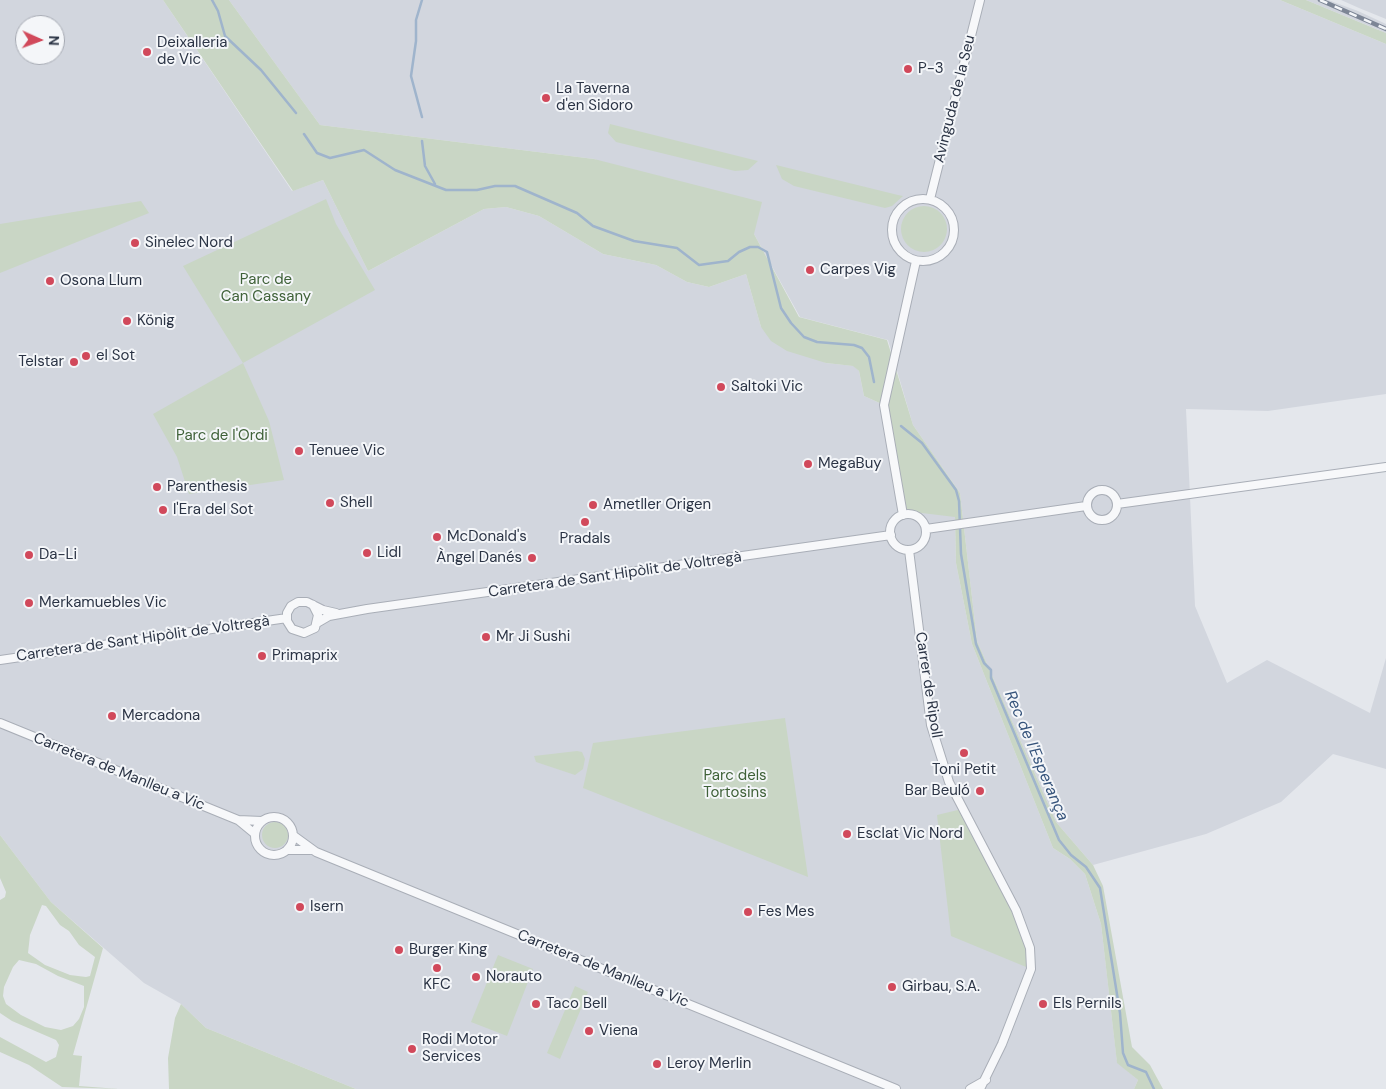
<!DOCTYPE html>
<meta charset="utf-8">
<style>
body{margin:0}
#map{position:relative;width:1386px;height:1089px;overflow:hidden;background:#e4e7ec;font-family:"DM Sans",sans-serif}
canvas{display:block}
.north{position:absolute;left:15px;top:15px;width:50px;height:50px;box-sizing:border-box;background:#f4f6f9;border:1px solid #a4a8b1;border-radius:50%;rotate:92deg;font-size:14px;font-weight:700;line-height:20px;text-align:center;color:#2b3445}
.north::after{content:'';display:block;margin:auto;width:18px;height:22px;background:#d1495b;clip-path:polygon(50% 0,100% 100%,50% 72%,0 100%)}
</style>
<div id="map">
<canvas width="1386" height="1089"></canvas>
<div class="north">N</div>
</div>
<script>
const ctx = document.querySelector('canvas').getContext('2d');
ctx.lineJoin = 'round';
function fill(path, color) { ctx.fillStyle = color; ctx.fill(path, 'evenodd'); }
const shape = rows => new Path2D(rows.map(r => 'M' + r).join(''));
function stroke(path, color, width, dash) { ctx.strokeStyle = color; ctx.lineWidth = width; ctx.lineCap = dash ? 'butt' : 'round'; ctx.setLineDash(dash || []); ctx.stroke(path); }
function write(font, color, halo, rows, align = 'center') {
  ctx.font = font + ' "DM Sans",sans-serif'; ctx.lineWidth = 4; ctx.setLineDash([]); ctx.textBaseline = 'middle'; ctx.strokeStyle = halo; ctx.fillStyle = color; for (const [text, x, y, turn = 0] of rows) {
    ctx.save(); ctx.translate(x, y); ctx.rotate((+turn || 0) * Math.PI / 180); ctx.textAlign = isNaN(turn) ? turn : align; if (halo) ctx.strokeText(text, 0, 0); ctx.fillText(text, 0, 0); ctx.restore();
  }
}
fill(shape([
 [0,0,163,0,292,191,323,180,368,271,484,209,506,207,539,216,603,254,656,265,687,282,709,287,746,274,761,327,826,363,854,366,859,371,864,396,884,405,955,517,956,563,972,644,1053,848,1070,859,1085,874,1101,924,1117,1062,1138,1080,1134,1089,356,1089,206,1028,181,1004,144,983,51,902,0,835],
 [25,25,55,25,55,55,25,55],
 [229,0,1280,0,1386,44,1386,394,1268,411,1186,409,1195,606,1227,683,1267,660,1370,713,1386,658,1386,769,1333,754,1281,802,1206,834,1093,865,1056,822,977,641,960,493,913,425,888,340,800,317,754,234,594,159,320,125],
 [1306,0,1328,0,1358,11,1386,24,1386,33],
 [1341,0,1386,0,1386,19,1359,8]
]), '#d2d6de');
fill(shape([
 [163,0,229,0,320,125,594,159,762,202,754,234,799,317,887,340,913,425,960,493,977,641,1056,822,1093,865,1103,886,1132,1047,1150,1065,1163,1089,1134,1089,1138,1080,1117,1063,1101,924,1085,874,1070,859,1053,848,972,644,956,563,955,517,905,511,884,405,864,396,859,371,853,366,826,363,787,351,771,341,761,327,746,274,709,287,687,282,656,265,603,254,539,216,506,207,484,209,368,271,323,180,293,191],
 [1280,0,1306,0,1376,29,1386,33,1386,44],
 [610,124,758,161,748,170,735,171,616,142,608,133],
 [776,165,898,195,903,196,892,206,885,208,794,186,782,179],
 [326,199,336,224,375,290,243,363,269,421,284,480,189,494,177,457,153,414,243,363,183,266],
 [141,201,149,213,0,273,0,224],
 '901 229a23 23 0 1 1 46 0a23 23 0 1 1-46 0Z',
 [785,718,808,877,583,788,593,743],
 [577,751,582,752,585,759,583,769,575,775,536,762,534,756],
 [962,809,1016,910,1030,948,1031,969,951,936,937,815],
 '262 835a13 13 0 1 1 26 0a13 13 0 1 1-26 0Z',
 [0,835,51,902,103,948,73,1055,82,1056,79,1086,119,1089,62,1087,29,1065,0,1052,0,1037,46,1062,56,1057,59,1045,56,1040,12,1021,0,1013,0,900,5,897,6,892,0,878],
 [42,905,46,906,60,925,69,931,79,945,95,957,90,976,86,977,70,975,45,965,28,953,30,935],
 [19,960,36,964,58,976,84,986,84,1007,79,1019,73,1026,61,1030,45,1027,21,1015,6,1004,3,996,4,987,13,967],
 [498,955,533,969,507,1036,471,1022],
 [575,986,588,992,560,1059,547,1053],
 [181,1004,206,1028,356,1089,169,1089,168,1058,175,1018]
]), '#c9d6c5');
stroke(shape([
 [212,0,218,11,225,36,261,70,296,113],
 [422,0,416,20,416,41,411,76,422,117],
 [304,134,317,153,330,158,364,150,395,170,446,190,477,190,495,186,515,186,577,213,593,226,634,241,677,248,699,265,728,261,739,252,750,247,758,247,767,252,781,308,791,323,804,337,817,342,854,345,862,348,869,357,874,382],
 [422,141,425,166,435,184],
 [901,426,922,443,956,490,959,501,961,554,976,644,984,663,991,670,991,678,1059,840,1071,855,1086,867,1100,888,1120,1013,1123,1053,1128,1065,1146,1072,1154,1089]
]), '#9fb4cc', 2.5);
const minor = shape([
 '892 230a31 31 0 1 1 62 0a31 31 0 1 1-62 0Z',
 [930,199,980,0],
 '1087 505a15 15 0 1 1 30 0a15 15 0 1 1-30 0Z',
 [1117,504,1386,467],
 '890 532a18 18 0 1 1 36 0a18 18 0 1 1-36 0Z',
 [903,515,884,405,916,261],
 [926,529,1086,506],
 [909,550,931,725,949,782,1016,910,1030,948,1031,969,1002,1044,980,1089],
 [313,605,318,615,315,628,304,633,292,629,287,621,287,613,291,606,298,602,307,602,323,610,336,613],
 [317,623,329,616,367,609,891,535],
 [0,660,287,618],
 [0,723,238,820,262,821],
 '255 836a19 19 0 1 1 38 0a19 19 0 1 1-38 0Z',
 [238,820,255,834],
 [294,836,316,852,896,1089],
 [287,850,310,850],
 [970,1089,986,1080]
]);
stroke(minor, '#a9aeb7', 10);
stroke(minor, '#f7f8fa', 8);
const rail = shape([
 [1320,0,1386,29]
]);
stroke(rail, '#7d8696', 4.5);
stroke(rail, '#f4f6f9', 2.5, [8]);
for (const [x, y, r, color] of [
 [147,52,5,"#d1495b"],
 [908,69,5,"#d1495b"],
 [546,98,5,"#d1495b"],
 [135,243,5,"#d1495b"],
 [810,270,5,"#d1495b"],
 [50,281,5,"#d1495b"],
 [127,321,5,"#d1495b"],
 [86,356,5,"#d1495b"],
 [74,362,5,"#d1495b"],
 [721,387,5,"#d1495b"],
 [299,451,5,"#d1495b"],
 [808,464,5,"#d1495b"],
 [157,487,5,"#d1495b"],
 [330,503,5,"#d1495b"],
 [593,505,5,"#d1495b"],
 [163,510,5,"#d1495b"],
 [585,522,5,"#d1495b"],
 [437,537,5,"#d1495b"],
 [367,553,5,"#d1495b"],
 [29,555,5,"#d1495b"],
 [532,558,5,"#d1495b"],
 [29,603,5,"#d1495b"],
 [486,637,5,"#d1495b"],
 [262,656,5,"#d1495b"],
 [112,716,5,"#d1495b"],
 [964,753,5,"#d1495b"],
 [980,791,5,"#d1495b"],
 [847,834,5,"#d1495b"],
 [300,907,5,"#d1495b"],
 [748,912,5,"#d1495b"],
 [399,950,5,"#d1495b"],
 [437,968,5,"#d1495b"],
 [476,977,5,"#d1495b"],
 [892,987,5,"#d1495b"],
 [536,1004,5,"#d1495b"],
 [1043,1004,5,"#d1495b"],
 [589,1031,5,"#d1495b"],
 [412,1049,5,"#d1495b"],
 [657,1064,5,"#d1495b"]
]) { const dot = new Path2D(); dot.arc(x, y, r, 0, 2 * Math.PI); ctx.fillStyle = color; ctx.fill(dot); stroke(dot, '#f4f6f9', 2); }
write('15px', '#2b3445', '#f4f6f9', [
 ["Deixalleria",157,43],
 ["de Vic",157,60],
 ["P-3",918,69],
 ["La Taverna",556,89],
 ["d'en Sidoro",556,106],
 ["Sinelec Nord",145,243],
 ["Carpes Vig",820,270],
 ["Osona Llum",60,281],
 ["König",137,321],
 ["el Sot",96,356],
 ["Telstar",64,362,"right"],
 ["Saltoki Vic",731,387],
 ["Tenuee Vic",309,451],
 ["MegaBuy",818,464],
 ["Parenthesis",167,487],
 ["Shell",340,503],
 ["Ametller Origen",603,505],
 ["l'Era del Sot",173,510],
 ["McDonald's",447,537],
 ["Pradals",585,539,"center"],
 ["Lidl",377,553],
 ["Da-Li",39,555],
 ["Àngel Danés",522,558,"right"],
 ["Merkamuebles Vic",39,603],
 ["Mr Ji Sushi",496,637],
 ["Primaprix",272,656],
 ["Mercadona",122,716],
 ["Toni Petit",964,770,"center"],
 ["Bar Beuló",970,791,"right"],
 ["Esclat Vic Nord",857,834],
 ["Isern",310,907],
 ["Fes Mes",758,912],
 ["Burger King",409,950],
 ["Norauto",486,977],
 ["KFC",437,985,"center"],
 ["Girbau, S.A.",902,987],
 ["Taco Bell",546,1004],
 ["Els Pernils",1053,1004],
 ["Viena",599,1031],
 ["Rodi Motor",422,1040],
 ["Services",422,1057],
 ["Leroy Merlin",667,1064]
], 'left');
write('15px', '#2b3445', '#f4f6f9', [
 ["Avinguda de la Seu",955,99,-76],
 ["Carretera de Sant Hipòlit de Voltregà",615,575,-8],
 ["Carretera de Sant Hipòlit de Voltregà",143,639,-8],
 ["Carrer de Ripoll",928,685,81],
 ["Carretera de Manlleu a Vic",119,772,22],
 ["Carretera de Manlleu a Vic",603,969,22]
]);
write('15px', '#3f6138', '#f4f6f9', [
 ["Parc de",266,280],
 ["Can Cassany",266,297],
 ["Parc de l'Ordi",222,436],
 ["Parc dels",735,776],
 ["Tortosins",735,793]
]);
write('italic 16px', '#34527a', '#f4f6f9', [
 ["Rec de l'Esperança",1036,756,67]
]);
</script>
